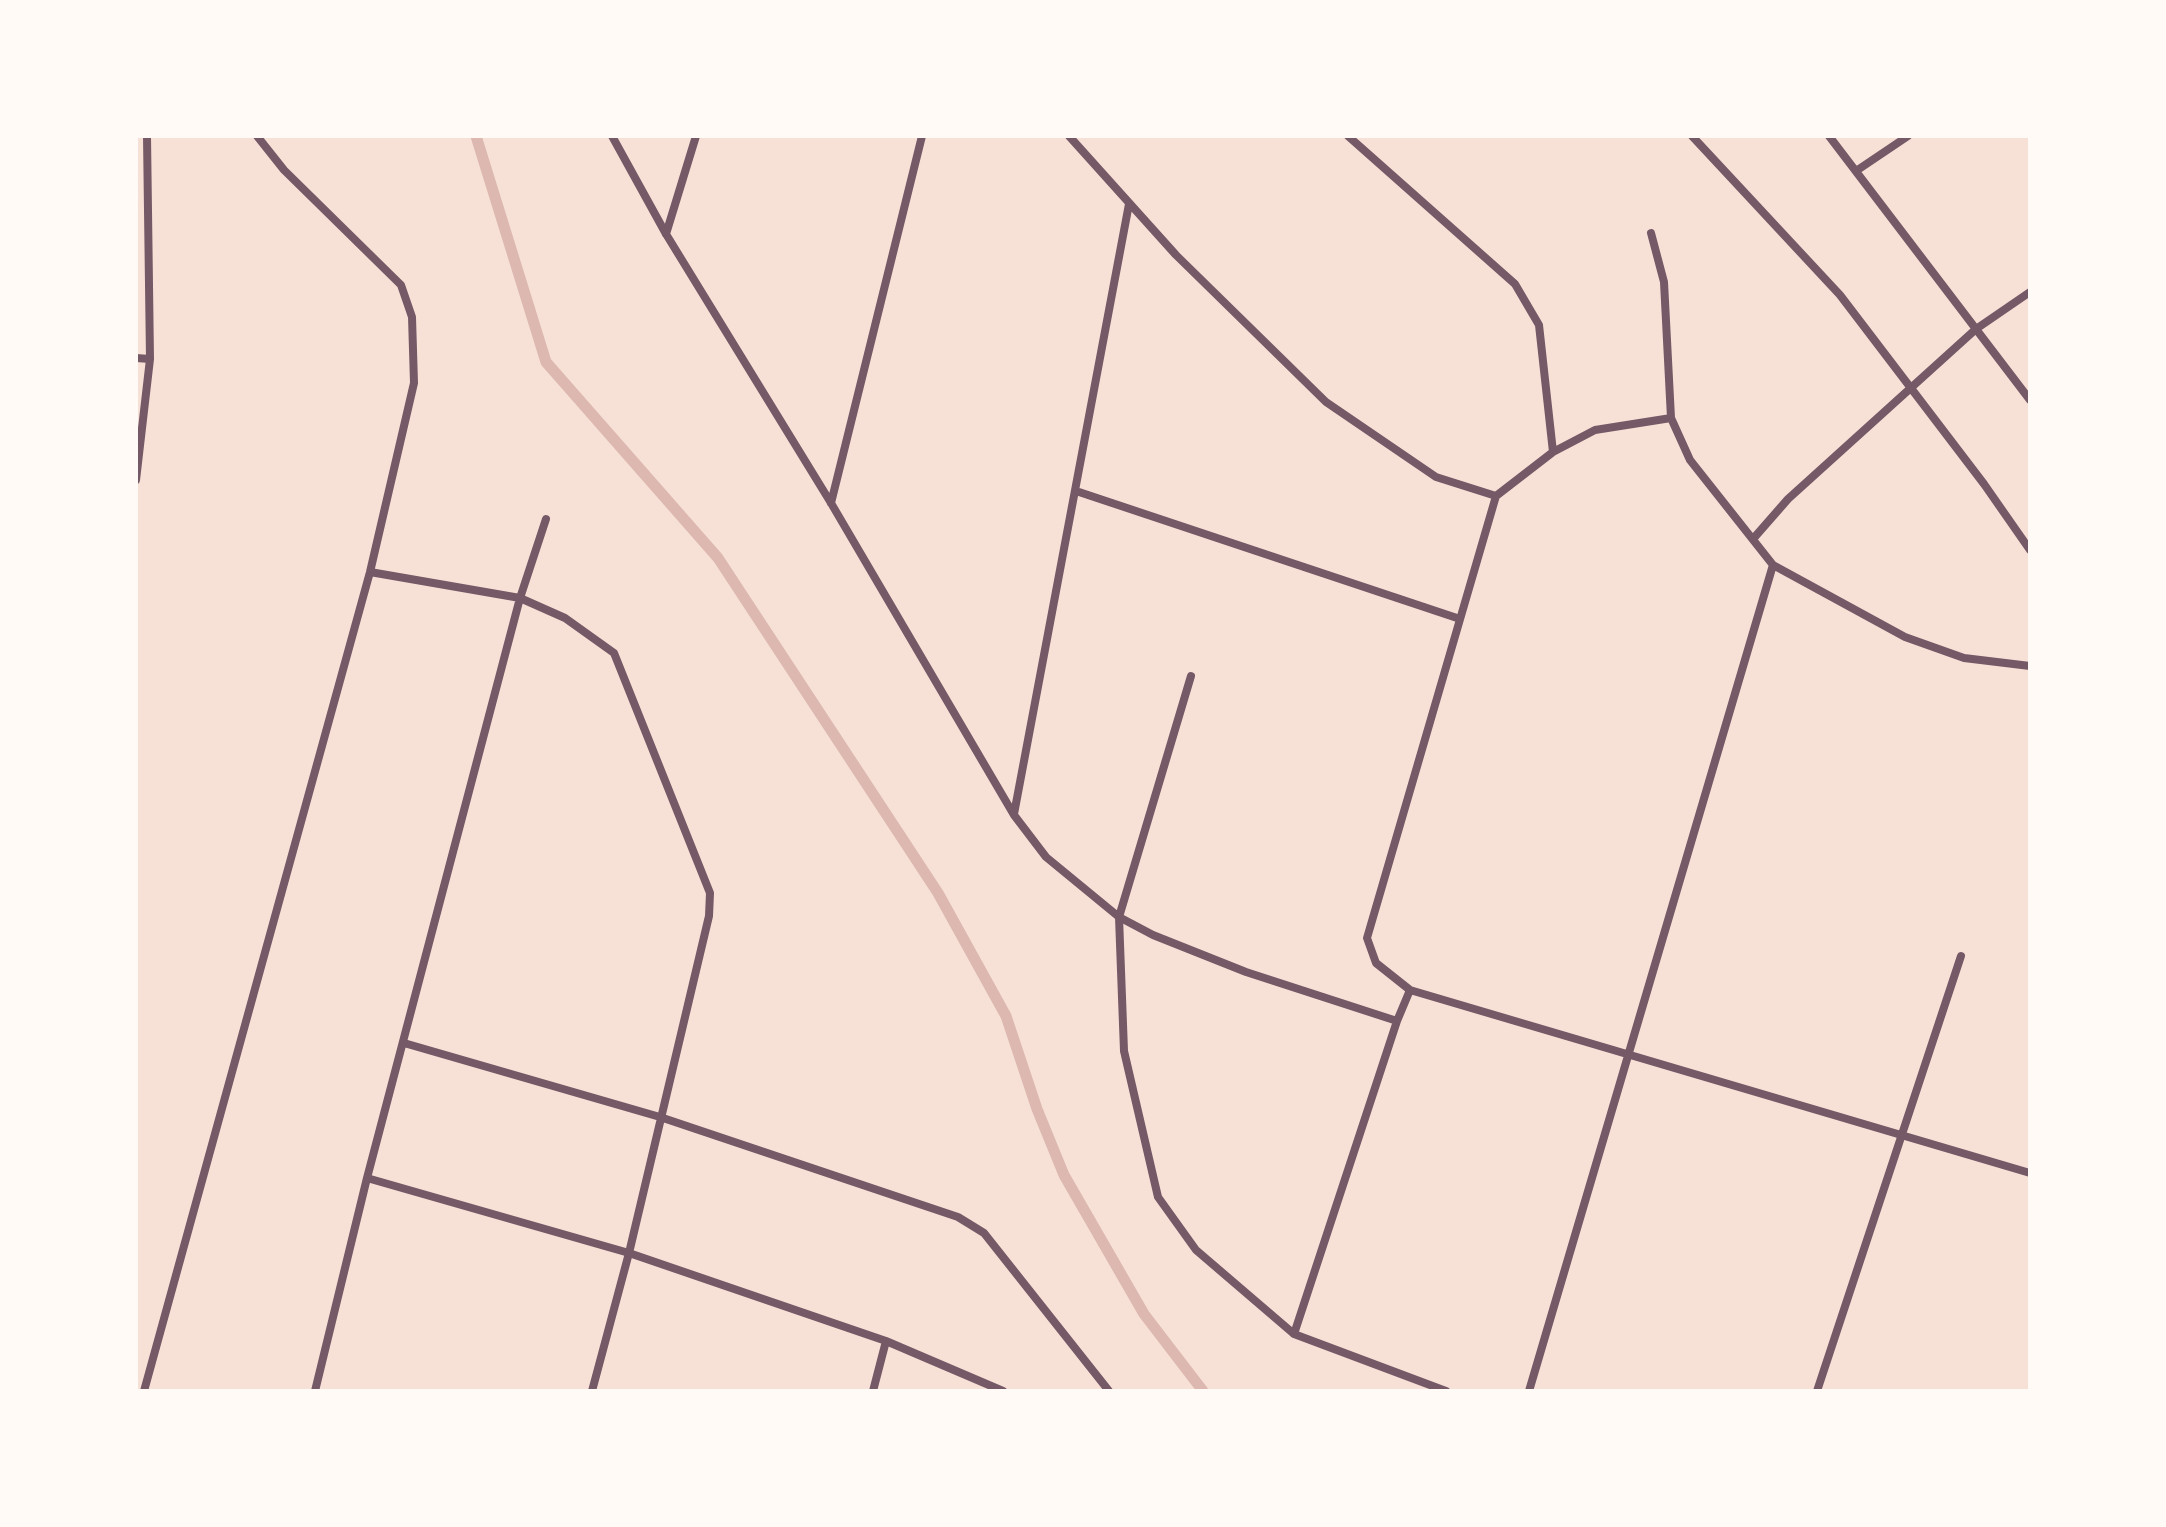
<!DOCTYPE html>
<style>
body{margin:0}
#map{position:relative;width:2166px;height:1527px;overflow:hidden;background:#f7e1d7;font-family:"Varela Round",sans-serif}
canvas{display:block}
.frame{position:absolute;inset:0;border:138px solid #fffaf5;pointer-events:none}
</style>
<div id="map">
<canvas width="2166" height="1527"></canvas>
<div class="frame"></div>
</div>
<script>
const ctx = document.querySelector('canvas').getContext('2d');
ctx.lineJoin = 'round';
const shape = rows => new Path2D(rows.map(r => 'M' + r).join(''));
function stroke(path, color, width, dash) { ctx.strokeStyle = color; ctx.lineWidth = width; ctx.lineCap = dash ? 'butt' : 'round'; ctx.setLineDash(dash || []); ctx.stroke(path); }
stroke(shape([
 [476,136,546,362,718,558,938,893,1006,1016,1037,1109,1064,1175,1144,1314,1203,1391]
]), '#dcb8b0', 11);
stroke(shape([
 [612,136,666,234,831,503,1014,815,1046,857,1119,917,1153,935,1246,972,1397,1021],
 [1069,136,1176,255,1326,402,1436,477,1496,496],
 [1348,136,1515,284,1539,325,1553,452],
 [1692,136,1840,295,1984,484,2030,550],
 [1829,136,2030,400],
 [1856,171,1908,136],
 [1651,233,1664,282,1671,418,1690,460,1773,565,1905,637,1964,658,2030,666],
 [666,234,696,136],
 [136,358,150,359],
 [1671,418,1595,430,1553,452,1496,496,1367,938,1376,963,1410,990,2030,1173],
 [136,480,150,359,147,136],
 [1076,491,1460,619],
 [831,503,922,136],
 [1753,539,1788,499,1976,329,2030,292],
 [370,572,520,598,565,618,614,653,710,893,709,916,629,1253,592,1391],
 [1191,676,1119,917,1124,1051,1158,1197,1196,1250,1294,1334,1446,1391],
 [1014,814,1129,204],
 [404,1043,660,1117,958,1217,984,1233,1109,1391],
 [367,1178,629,1253,886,1341,1003,1391],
 [1294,1334,1397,1021,1410,990],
 [144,1391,370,572,414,383,412,317,401,285,284,170,257,136],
 [315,1391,367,1178,520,598,546,519],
 [873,1391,886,1341],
 [1529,1391,1773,565],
 [1817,1391,1961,956]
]), '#755966', 8);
</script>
